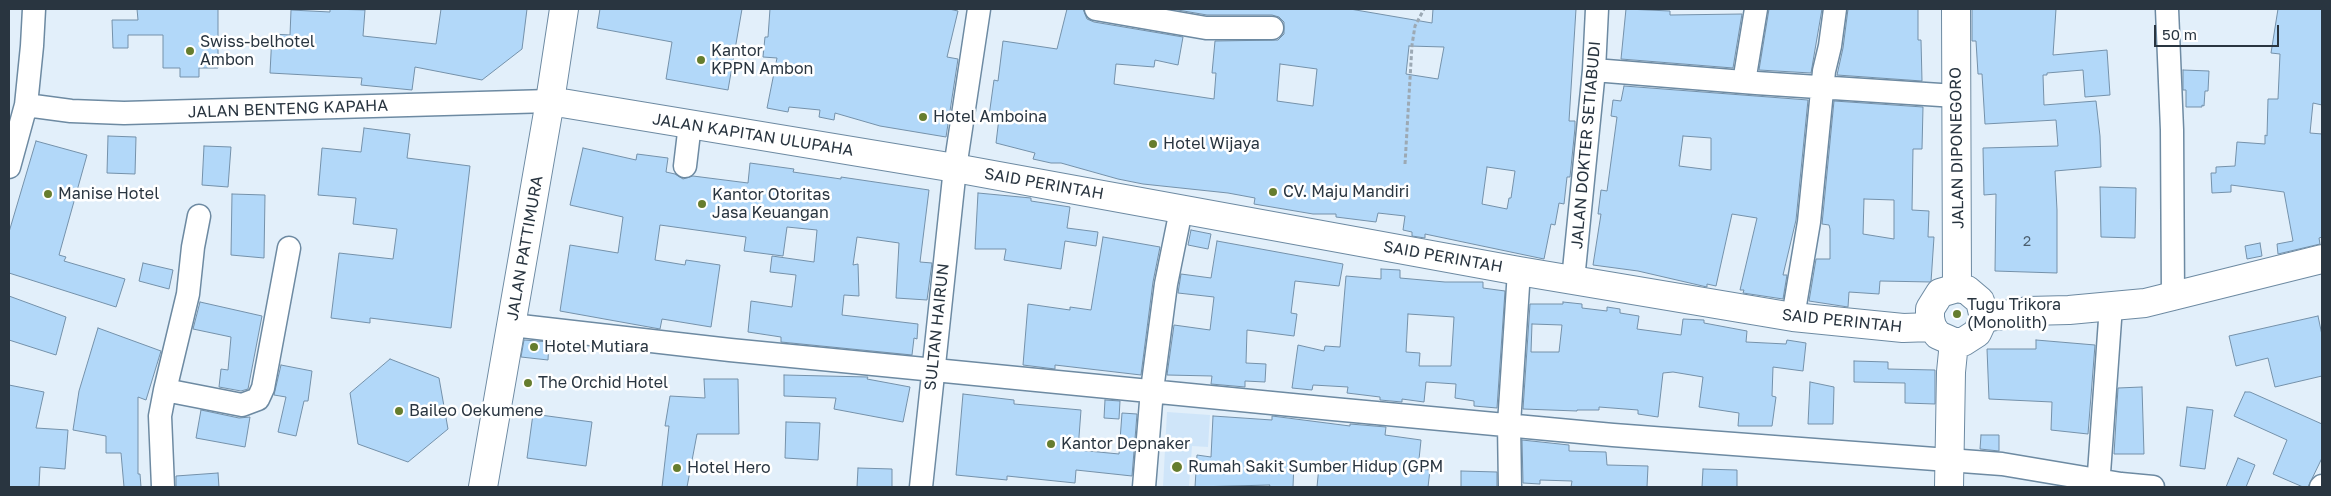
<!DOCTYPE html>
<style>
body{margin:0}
#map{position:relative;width:2331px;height:496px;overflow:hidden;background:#e2effa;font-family:"Golos Text",sans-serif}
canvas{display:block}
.frame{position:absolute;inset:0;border:10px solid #293540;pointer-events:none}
.scale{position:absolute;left:2154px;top:25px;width:125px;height:22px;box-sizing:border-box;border:2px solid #293540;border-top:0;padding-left:6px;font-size:15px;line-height:18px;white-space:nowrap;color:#293540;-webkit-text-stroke:4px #fff;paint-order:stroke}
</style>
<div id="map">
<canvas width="2331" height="496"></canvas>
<div class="frame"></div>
<div class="scale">50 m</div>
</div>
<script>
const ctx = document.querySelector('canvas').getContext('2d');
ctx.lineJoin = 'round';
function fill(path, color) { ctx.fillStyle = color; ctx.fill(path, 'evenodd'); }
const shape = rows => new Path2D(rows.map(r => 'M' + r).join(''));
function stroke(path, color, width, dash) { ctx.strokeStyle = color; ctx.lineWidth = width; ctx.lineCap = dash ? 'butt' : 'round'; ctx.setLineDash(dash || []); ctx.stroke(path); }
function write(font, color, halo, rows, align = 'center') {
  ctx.font = font + ' "Golos Text",sans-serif'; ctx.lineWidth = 5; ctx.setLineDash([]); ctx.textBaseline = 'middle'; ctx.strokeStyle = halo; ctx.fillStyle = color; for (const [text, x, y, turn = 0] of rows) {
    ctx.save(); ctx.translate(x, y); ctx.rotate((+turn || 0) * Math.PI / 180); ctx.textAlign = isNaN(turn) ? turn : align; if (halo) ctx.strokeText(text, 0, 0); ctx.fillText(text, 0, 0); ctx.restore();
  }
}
fill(shape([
 [1167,412,1210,415,1208,447,1192,446,1189,487,1163,487]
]), '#cfe5f9');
const building = shape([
 [137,9,218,9,218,68,199,68,199,77,180,77,180,68,163,68,163,35,128,35,128,48,113,48,112,20,138,20,137,9],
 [330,9,365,10,363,36,436,44,441,9,527,9,522,49,482,80,415,67,412,90,361,85,362,78,270,73,272,34,290,35,291,10,330,12,330,9],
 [600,9,742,9,728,90,666,79,672,42,597,28,600,9],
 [770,9,949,9,958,11,947,57,958,59,946,137,880,126,835,113,834,120,819,117,820,110,789,107,788,112,767,108,777,58,763,57,765,37,768,37,770,9],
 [1067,9,1083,9,1087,19,1094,22,1183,37,1178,65,1155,60,1154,67,1116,64,1114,84,1214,99,1216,73,1212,73,1215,41,1278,40,1284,34,1284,22,1279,17,1272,15,1207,15,1172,9,1350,9,1432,23,1433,9,1576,9,1569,121,1575,121,1575,128,1570,177,1567,177,1564,204,1559,203,1555,225,1551,224,1544,259,1425,234,1425,238,1412,236,1412,232,1403,230,1405,216,1378,213,1376,222,1336,217,1336,214,1313,214,1254,204,1255,198,1228,193,1143,184,1118,179,1061,163,1051,163,1033,159,1035,153,996,143,999,118,989,116,994,80,998,81,1003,41,1057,49,1067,9],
 [1409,46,1444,47,1438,79,1406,74,1409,46],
 [1280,64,1317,69,1313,106,1277,101,1280,64],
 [1487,167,1515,171,1511,198,1509,198,1507,209,1482,204,1487,167],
 [1626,9,1670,11,1670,15,1742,14,1733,68,1621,59,1626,9],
 [1769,9,1822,9,1811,73,1759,70,1769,9],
 [1848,9,1918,9,1918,40,1921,40,1922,81,1837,75,1843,48,1848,9],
 [1972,9,2056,9,2053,55,2107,50,2110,95,2085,97,2083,70,2047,73,2047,75,2043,75,2044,105,2096,101,2100,136,2101,167,2055,171,2057,210,2057,273,1995,271,1996,194,1984,195,1983,148,2058,146,2056,120,1985,124,1982,74,1978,74,1976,41,1972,41,1972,9],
 [2278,9,2322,9,2322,105,2313,103,2310,133,2322,134,2322,237,2319,238,2320,244,2278,254,2277,244,2293,241,2284,192,2231,185,2231,192,2212,193,2211,173,2216,173,2216,167,2235,166,2237,142,2265,144,2265,135,2267,136,2268,99,2278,99,2280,54,2271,53,2278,9],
 [2183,70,2209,71,2208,91,2205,91,2204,106,2202,105,2202,107,2186,107,2186,90,2183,90,2183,70],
 [1624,86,1808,100,1796,220,1783,275,1787,275,1783,299,1743,293,1744,290,1740,290,1757,218,1732,214,1716,286,1707,284,1707,287,1638,271,1593,265,1601,214,1598,214,1601,190,1607,191,1617,117,1611,116,1613,100,1621,101,1624,86],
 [1683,136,1711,138,1711,170,1679,166,1683,136],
 [1834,101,1923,107,1922,149,1913,149,1912,210,1929,211,1928,237,1934,237,1931,282,1880,281,1879,294,1849,292,1848,307,1809,301,1816,259,1830,259,1830,229,1829,225,1822,224,1834,101],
 [1864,199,1894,200,1894,239,1863,234,1864,199],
 [364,128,410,134,407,158,470,166,451,328,370,318,370,323,331,318,339,253,393,259,397,229,353,224,356,198,318,195,322,148,361,152,364,128],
 [108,136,136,137,135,174,107,173,108,136],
 [36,141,87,155,59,255,66,257,64,261,125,279,116,307,9,273,9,232,36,141],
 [204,146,231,147,228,187,202,185,204,146],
 [583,148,636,160,637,154,668,158,666,172,675,174,683,179,693,176,748,183,750,163,794,169,793,172,841,179,841,177,929,190,920,262,932,263,927,300,896,298,899,243,857,237,853,265,858,264,859,296,844,295,842,315,918,324,917,339,914,338,912,355,781,342,781,337,748,332,751,301,792,307,796,275,770,272,772,256,814,262,817,230,787,227,783,256,744,251,746,237,660,225,655,260,685,265,686,260,720,265,711,327,662,319,660,329,560,311,570,245,618,253,623,217,570,205,583,148],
 [2100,187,2136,188,2135,238,2101,237,2100,187],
 [978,193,1031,198,1031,201,1070,207,1067,228,1098,232,1096,246,1065,241,1061,269,1004,260,1006,249,975,249,978,193],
 [232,194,265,195,264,258,231,255,232,194],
 [1191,230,1211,234,1208,249,1188,245,1191,230],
 [1103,237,1160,247,1153,282,1141,375,1055,365,1055,369,1023,365,1028,304,1070,310,1070,307,1091,310,1103,237],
 [1217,241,1343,264,1339,286,1295,281,1291,313,1297,314,1294,336,1247,330,1246,363,1266,364,1265,382,1245,381,1245,387,1211,384,1212,376,1167,375,1174,325,1210,330,1214,297,1178,293,1181,274,1211,278,1217,241],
 [2260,243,2262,256,2247,259,2245,246,2260,243],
 [143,263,173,270,169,289,139,281,143,263],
 [1381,269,1400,270,1400,278,1445,282,1483,282,1483,288,1505,291,1497,408,1474,406,1474,401,1455,398,1456,384,1426,382,1424,402,1402,399,1402,402,1380,400,1380,397,1347,393,1348,387,1313,385,1312,390,1292,388,1298,345,1324,351,1325,346,1340,347,1346,276,1381,279,1381,269],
 [1408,314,1454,317,1451,366,1419,366,1420,353,1406,352,1408,314],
 [9,296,66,317,56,355,9,340,9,296],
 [200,302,262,316,248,389,241,391,219,387,221,369,228,370,231,337,193,329,200,302],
 [1563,302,1582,304,1582,308,1607,311,1607,307,1620,309,1620,313,1639,316,1637,329,1681,335,1683,319,1704,320,1704,323,1747,331,1746,342,1786,344,1787,340,1806,343,1803,371,1773,367,1772,396,1776,397,1772,426,1738,426,1739,413,1699,407,1703,377,1673,372,1663,373,1658,417,1638,414,1638,410,1599,407,1599,410,1577,410,1577,411,1523,409,1530,304,1563,304,1563,302],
 [1532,324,1562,325,1559,352,1531,352,1532,324],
 [2318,316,2322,335,2322,376,2275,387,2268,358,2236,366,2229,336,2318,316],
 [98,328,161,351,146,400,138,397,138,474,140,474,141,487,124,487,121,453,106,453,106,436,73,430,79,391,98,328],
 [524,340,549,342,548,360,521,357,524,340],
 [2036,340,2095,345,2088,434,2051,430,2052,402,1989,399,1987,349,2036,349,2036,340],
 [390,359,439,378,448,429,408,462,358,444,350,393,390,359],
 [1854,361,1888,362,1888,369,1935,370,1935,404,1905,403,1905,383,1854,382,1854,361],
 [281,365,312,371,308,401,304,401,296,436,278,432,286,397,274,395,281,365],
 [784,375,868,377,867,379,910,387,903,422,834,409,836,398,784,396,784,375],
 [704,379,738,379,739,434,697,434,687,487,662,487,669,426,665,426,670,396,705,398,704,379],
 [1810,382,1834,387,1833,424,1808,424,1810,382],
 [9,385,44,392,36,428,68,430,65,469,40,467,39,487,9,487,9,385],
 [2142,387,2144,454,2114,454,2118,388,2142,387],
 [2245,392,2250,392,2322,424,2322,458,2308,487,2303,487,2273,474,2287,440,2234,416,2245,392],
 [963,394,1014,400,1014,404,1081,410,1078,450,1119,454,1122,413,1137,414,1132,476,1076,470,1075,483,1007,476,1007,480,956,475,963,394],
 [1105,400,1120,401,1119,419,1104,418,1105,400],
 [2187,407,2213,410,2205,469,2180,466,2187,407],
 [201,410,239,418,250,417,245,447,196,438,201,410],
 [533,414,592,422,586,466,527,458,533,414],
 [1213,416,1272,420,1272,416,1350,426,1350,424,1386,427,1385,435,1421,440,1418,469,1430,470,1428,487,1317,487,1319,466,1294,462,1293,487,1269,487,1270,485,1195,487,1197,455,1211,457,1213,416],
 [786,422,820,423,818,460,785,458,786,422],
 [1981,435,1999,435,1999,451,1980,449,1981,435],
 [1522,440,1569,445,1569,451,1606,452,1607,465,1648,466,1647,487,1571,487,1572,481,1540,480,1540,484,1523,483,1522,440],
 [2238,458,2255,465,2246,487,2226,487,2238,458],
 [858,468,892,469,892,487,857,487,858,468],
 [1703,469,1737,470,1737,487,1702,487,1703,469],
 [1461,471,1497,472,1497,487,1461,487,1461,471],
 [218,473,219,487,176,487,176,476,218,473]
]);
fill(building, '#b2d8f9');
stroke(building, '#7491aa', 1);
const minor = shape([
 [1096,9,1206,28,1272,28],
 [2167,9,2172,130,2173,298],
 [1594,70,1756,83,1956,96],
 [1744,82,1756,9],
 [26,105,71,111,124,113,550,101],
 [685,166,690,124],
 [9,167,26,105,32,46,34,9],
 [1573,280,1594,70,1597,9],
 [1793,317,1809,222,1824,71,1830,46,1835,9],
 [512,325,730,350,1333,409,1613,435,2002,464,2121,484,2153,487],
 [165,390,188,294,193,247,199,216],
 [163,487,160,416,165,390,242,405,258,399,263,388,289,248],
 [921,487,955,168,979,9],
 [1144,487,1152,390,1166,284,1181,210],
 [1510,487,1509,424,1519,271],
 [2098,487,2111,306],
 [2321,487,2322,486]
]);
const major = shape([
 [550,101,955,168,1519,271,1793,317,1903,328,1932,327,1938,335,1954,342],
 [1984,318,2028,311,2069,310,2145,303,2322,259],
 [483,487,550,101,564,9]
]);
const highway = shape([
 [1956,9,1957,288],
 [1932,327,1930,318,1930,309,1940,293,1957,288,1967,290,1980,301,1984,318,1977,333,1963,342,1954,342,1951,372,1949,487]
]);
stroke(minor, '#6d8aa2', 25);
stroke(major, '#6d8aa2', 30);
stroke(highway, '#6d8aa2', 30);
stroke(shape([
 [1405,164,1412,45,1415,26,1424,9]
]), '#9ca9b4', 3, [4, 2.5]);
stroke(minor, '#fff', 22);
stroke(major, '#fff', 28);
stroke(highway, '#fff', 28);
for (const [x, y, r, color] of [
 [190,51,5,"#667d2e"],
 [701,60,5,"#667d2e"],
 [923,117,5,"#667d2e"],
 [1153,144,5,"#667d2e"],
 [1273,192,5,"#667d2e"],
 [48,194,5,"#667d2e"],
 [702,204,5,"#667d2e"],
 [1957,314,5,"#667d2e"],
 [534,347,5,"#667d2e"],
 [528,383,5,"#667d2e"],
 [399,411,5,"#667d2e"],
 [1051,444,5,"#667d2e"],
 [1177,467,6,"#667d2e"],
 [677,468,5,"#667d2e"]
]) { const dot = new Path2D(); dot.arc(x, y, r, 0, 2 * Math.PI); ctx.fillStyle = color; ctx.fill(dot); stroke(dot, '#fff', 2); }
write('14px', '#4b5e6e', null, [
 ["2",2027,242]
]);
write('16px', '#293540', '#fff', [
 ["Swiss-belhotel",200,42],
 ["Ambon",200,60],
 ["Kantor",711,51],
 ["KPPN Ambon",711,69],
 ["Hotel Amboina",933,117],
 ["Hotel Wijaya",1163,144],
 ["CV. Maju Mandiri",1283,192],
 ["Manise Hotel",58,194],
 ["Kantor Otoritas",712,195],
 ["Jasa Keuangan",712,213],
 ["Tugu Trikora",1967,305],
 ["(Monolith)",1967,323],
 ["Hotel Mutiara",544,347],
 ["The Orchid Hotel",538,383],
 ["Baileo Oekumene",409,411],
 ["Kantor Depnaker",1061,444],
 ["Rumah Sakit Sumber Hidup (GPM",1188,467],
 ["Hotel Hero",687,468]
], 'left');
write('16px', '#293540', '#fff', [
 ["JALAN BENTENG KAPAHA",288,109,-2],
 ["JALAN KAPITAN ULUPAHA",753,135,9],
 ["JALAN DOKTER SETIABUDI",1586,145,-85],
 ["JALAN DIPONEGORO",1957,148,-91],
 ["SAID PERINTAH",1044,184,10],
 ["JALAN PATTIMURA",525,248,-80],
 ["SAID PERINTAH",1443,257,10],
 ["SAID PERINTAH",1842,321,6],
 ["SULTAN HAIRUN",937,327,-84]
]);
</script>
